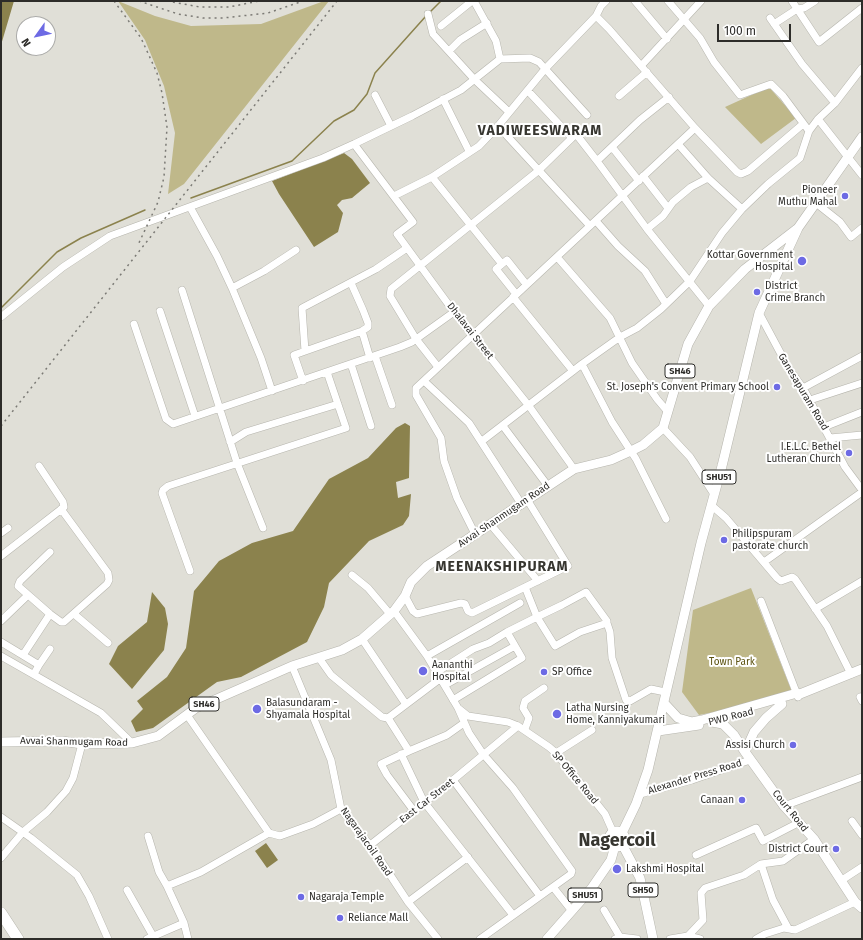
<!DOCTYPE html>
<style>
body{margin:0}
#map{position:relative;width:863px;height:940px;overflow:hidden;background:#e0dfd7;font-family:"Fira Sans",sans-serif}
canvas{display:block}
.frame{position:absolute;inset:0;border:2px solid #2d2c29;pointer-events:none}
.north{position:absolute;left:16px;top:16px;width:40px;height:40px;box-sizing:border-box;background:#fff;border:1px solid #ababa9;border-radius:50%;rotate:237deg;font-size:11px;font-weight:700;line-height:16px;text-align:center;color:#2d2c29}
.north::after{content:'';display:block;margin:auto;width:14px;height:18px;background:#6d6ae4;clip-path:polygon(50% 0,100% 100%,50% 72%,0 100%)}
.scale{position:absolute;left:717px;top:24px;width:74px;height:18px;box-sizing:border-box;border:2px solid #2d2c29;border-top:0;padding-left:5px;font-size:12px;line-height:14px;white-space:nowrap;color:#2d2c29;-webkit-text-stroke:3px #fff;paint-order:stroke}
</style>
<div id="map">
<canvas width="863" height="940"></canvas>
<div class="frame"></div>
<div class="north">N</div>
<div class="scale">100 m</div>
</div>
<script>
const ctx = document.querySelector('canvas').getContext('2d');
ctx.lineJoin = 'round';
function fill(path, color) { ctx.fillStyle = color; ctx.fill(path, 'evenodd'); }
const shape = rows => new Path2D(rows.map(r => 'M' + r).join(''));
function stroke(path, color, width, dash) { ctx.strokeStyle = color; ctx.lineWidth = width; ctx.lineCap = dash ? 'butt' : 'round'; ctx.setLineDash(dash || []); ctx.stroke(path); }
function write(font, color, halo, rows, align = 'center') {
  ctx.font = font + ' "Fira Sans",sans-serif'; ctx.lineWidth = 4; ctx.setLineDash([]); ctx.textBaseline = 'middle'; ctx.strokeStyle = halo; ctx.fillStyle = color; for (const [text, x, y, turn = 0] of rows) {
    ctx.save(); ctx.translate(x, y); ctx.rotate((+turn || 0) * Math.PI / 180); ctx.textAlign = isNaN(turn) ? turn : align; if (halo) ctx.strokeText(text, 0, 0); ctx.fillText(text, 0, 0); ctx.restore();
  }
}
fill(shape([
 [118,1,155,16,191,26,261,24,324,1,329,1,184,184,168,194,175,133,164,86,145,40],
 [769,87,796,118,761,144,725,107],
 [751,588,792,692,767,702,699,715,682,692,693,610]
]), '#bfb88a');
fill(shape([
 [1,1,14,1,1,45],
 [344,153,352,159,370,183,352,198,342,200,337,205,343,213,338,232,314,247,279,194,272,181],
 [405,423,410,426,409,478,396,482,398,498,411,494,409,516,403,525,369,541,329,583,324,607,307,642,241,677,217,682,153,728,136,732,131,721,143,709,137,701,167,677,186,648,194,591,219,561,252,543,293,531,329,479,368,458,396,428],
 [152,592,165,608,168,624,164,650,132,689,109,664,118,646,147,622],
 [266,843,278,860,267,868,255,851]
]), '#8b824d');
stroke(shape([
 [430,12,441,1],
 [191,198,292,161,334,121,354,110,367,94,375,73,426,16],
 [1,308,57,252,81,238,145,210]
]), '#8b824d', 1.5);
const minor = shape([
 [474,1,496,41,500,59,530,58,539,62,587,115],
 [635,1,667,39],
 [668,1,700,38,714,62,740,95,771,84,783,96,809,131],
 [792,1,819,42,862,8],
 [428,14,433,34,474,79,509,112],
 [596,16,601,6,606,1],
 [770,18,802,64,835,103],
 [774,24,797,9,804,8,815,1],
 [441,26,472,1],
 [449,51,460,40,487,23],
 [641,66,701,1],
 [528,91,572,138],
 [375,95,391,126],
 [619,96,647,72],
 [443,99,469,151],
 [818,119,862,175],
 [498,126,590,226],
 [695,128,737,172,741,174,748,171,803,124],
 [354,144,413,222,397,234,454,312,529,406,574,469],
 [678,144,708,178,742,209],
 [612,147,639,181],
 [597,161,647,229,709,306],
 [643,176,668,208],
 [432,177,502,264,496,269,516,294],
 [394,196,432,177,479,146,498,126,545,69,596,16,609,29,695,128,416,388,416,395,441,438,444,461,457,498,475,534],
 [816,203,840,222,851,237,862,228],
 [190,207,217,256,232,288,261,358,272,391],
 [596,221,618,246,645,271,666,304],
 [647,229,663,216,673,202,691,187,708,178],
 [557,257,610,318,632,363,657,399,668,412],
 [502,264,507,260,526,284],
 [232,288,264,271,296,250],
 [182,290,237,463,263,528],
 [513,297,573,371],
 [160,311,195,416],
 [759,313,789,369,803,388,845,467,862,490],
 [1,317,63,267,110,236,323,158,354,144,412,116,461,90,500,59],
 [134,324,166,419,173,424,400,347,412,342,454,312],
 [362,331,370,358],
 [305,351,302,308,376,269,407,248],
 [375,356,392,405],
 [351,364,371,426],
 [582,364,612,422,636,459,666,519],
 [438,367,416,339,390,296,391,289,538,171,576,134,597,161,640,120,669,97],
 [303,381,294,355,362,331,368,327,368,323,363,310,351,283],
 [424,381,469,423,522,505],
 [803,388,862,356],
 [810,400,862,383],
 [503,426,548,486],
 [824,427,862,412],
 [663,428,690,457,714,494],
 [830,438,862,435],
 [482,441,582,364,620,337,637,328,661,309,690,281,722,233,742,209,768,184,800,158,809,131,818,119,835,103,862,68],
 [230,442,246,432,338,404],
 [711,505,726,518,777,578,781,581,792,577,795,579,827,626,851,674],
 [491,525,538,581],
 [1,533,8,528],
 [50,552,20,581,18,586,50,614,61,622,64,622,107,584,109,580,108,573,61,509],
 [1,556,64,507,63,502,39,466],
 [764,562,862,492],
 [190,571,162,493,163,490,168,486,346,428,327,372],
 [352,575,368,588,390,614],
 [405,596,413,611,417,614,461,603,465,604,468,611,472,613,568,566,528,501],
 [761,601,798,697],
 [815,609,862,581],
 [394,611,427,656,458,708,468,716,508,722,518,726,549,747,556,753,605,814,613,832],
 [74,614,108,643],
 [1,621,28,595],
 [607,623,610,632,612,658,626,700,630,701,651,689,665,692],
 [362,639,405,703],
 [1,642,39,665,34,674],
 [23,655,50,614],
 [1,656,101,713,132,743],
 [427,656,520,603],
 [319,658,331,675,382,717,388,718,441,678],
 [39,665,50,649],
 [292,666,331,760,341,809,375,852,408,902,438,939],
 [437,672,473,649,489,643,507,632,537,617,562,605,586,592,607,621,607,623,580,632,555,646,537,617,525,587],
 [445,685,515,646],
 [860,697,862,701],
 [453,700,522,658,507,632],
 [458,708,469,733,483,754,513,788,572,871,571,874,480,939],
 [187,715,269,833,280,836,313,824,341,809],
 [388,718,409,751,381,764,387,775,414,811],
 [525,729,529,718,523,708,525,701,544,688],
 [409,751,447,735,464,723],
 [556,753,592,730],
 [401,754,424,802,513,915],
 [453,780,540,896],
 [640,794,692,780,750,760],
 [784,806,862,777],
 [1,817,31,838,77,875,89,896,108,939],
 [852,821,862,835],
 [148,836,159,872,167,886],
 [369,846,453,780,518,726],
 [696,855,756,828,763,841,798,823],
 [1,858,23,832,47,812,66,791,73,778,82,744],
 [761,864,773,900,788,928],
 [842,880,862,867],
 [553,887,572,911],
 [127,890,153,936],
 [408,902,468,857],
 [604,910,620,937],
 [688,936,703,920,701,893,705,888,744,875,761,864,783,861,814,839],
 [147,939,184,923],
 [188,939,184,923,167,886,201,872,269,833],
 [615,939,620,937,637,939],
 [670,939,688,936,700,939],
 [756,939,765,934,784,928,795,930,855,902]
]);
const major = shape([
 [664,703,678,718,692,722,702,720,797,693,800,694,862,669],
 [712,722,723,724,734,735,745,752,784,806,814,839,855,902,862,908],
 [658,731,699,725],
 [1,742,62,741,82,744,132,743,158,736,196,708,292,666,342,650,362,639,394,611,405,596,411,582,427,566,574,469,611,460,631,451,643,445,663,428,688,344,709,306,745,269,798,228],
 [745,752,754,732,766,718,782,704],
 '609 839a8 8 0 1 1 16 0a8 8 0 1 1-16 0Z',
 [622,833,636,804,648,770,701,543,722,466,759,313,798,228,862,137],
 [622,844,640,878,653,939],
 [547,939,591,889,611,860,615,846]
]);
const highway = shape([
 [1,913,18,939]
]);
stroke(minor, '#b6b5ad', 8);
stroke(major, '#b6b5ad', 10);
stroke(highway, '#b6b5ad', 12);
stroke(minor, '#fff', 7);
stroke(major, '#fff', 9);
stroke(highway, '#fff', 11);
stroke(shape([
 [114,1,141,38,157,73,162,93,167,127,164,177,158,202,138,245],
 [139,1,178,14,203,18,223,18,268,13,303,1],
 [167,1,200,7,229,7,259,1],
 [1,426,337,1]
]), '#7b7a75', 1.5, [2, 4]);
for (const [x, y, r, color] of [
 [845,196,4,"#6d6ae4"],
 [802,261,5,"#6d6ae4"],
 [757,292,4,"#6d6ae4"],
 [777,387,4,"#6d6ae4"],
 [849,453,4,"#6d6ae4"],
 [724,540,4,"#6d6ae4"],
 [423,671,5,"#6d6ae4"],
 [544,672,4,"#6d6ae4"],
 [257,709,5,"#6d6ae4"],
 [557,714,5,"#6d6ae4"],
 [793,745,4,"#6d6ae4"],
 [742,800,4,"#6d6ae4"],
 [836,849,4,"#6d6ae4"],
 [617,869,5,"#6d6ae4"],
 [301,897,4,"#6d6ae4"],
 [340,918,4,"#6d6ae4"]
]) { const dot = new Path2D(); dot.arc(x, y, r, 0, 2 * Math.PI); ctx.fillStyle = color; ctx.fill(dot); stroke(dot, '#fff', 1.5); }
for (const [x, y, w] of [
 [680,371,30],
 [719,477,34],
 [204,704,30],
 [643,890,30],
 [585,895,34]
]) { const box = new Path2D(); box.roundRect(x - w / 2, y - 7, w, 14, 3); ctx.fillStyle = '#fff'; ctx.fill(box); stroke(box, '#2d2c29', 1); }
write('bold 9px', '#2d2c29', null, [
 ["SH46",680,371],
 ["SHU51",719,477],
 ["SH46",204,704],
 ["SH50",643,890],
 ["SHU51",585,895]
]);
write('10px', '#2d2c29', '#fff', [
 ["Pioneer",837,190,"right"],
 ["Muthu Mahal",837,202,"right"],
 ["Kottar Government",793,255,"right"],
 ["Hospital",793,267,"right"],
 ["District",765,286],
 ["Crime Branch",765,298],
 ["St. Joseph's Convent Primary School",769,387,"right"],
 ["I.E.L.C. Bethel",841,447,"right"],
 ["Lutheran Church",841,459,"right"],
 ["Philipspuram",732,534],
 ["pastorate church",732,546],
 ["Aananthi",432,665],
 ["Hospital",432,677],
 ["SP Office",552,672],
 ["Balasundaram -",266,703],
 ["Shyamala Hospital",266,715],
 ["Latha Nursing",566,708],
 ["Home, Kanniyakumari",566,720],
 ["Assisi Church",785,745,"right"],
 ["Canaan",734,800,"right"],
 ["District Court",828,849,"right"],
 ["Lakshmi Hospital",626,869],
 ["Nagaraja Temple",309,897],
 ["Reliance Mall",348,918]
], 'left');
write('10px', '#2d2c29', '#fff', [
 ["Dhalavai Street",470,331,52],
 ["Ganesapuram Road",803,392,59],
 ["Avvai Shanmugam Road",504,515,-34],
 ["PWD Road",731,717,-14],
 ["Avvai Shanmugam Road",74,742,1],
 ["Alexander Press Road",695,777,-17],
 ["SP Office Road",575,778,50],
 ["East Car Street",427,801,-38],
 ["Court Road",790,811,51],
 ["Nagarajacoil Road",366,842,55]
]);
write('10px', '#5c5210', '#fff', [
 ["Town Park",732,662]
]);
ctx.letterSpacing = '1px';
write('bold 14px', '#373630', '#fff', [
 ["VADIWEESWARAM",540,131],
 ["MEENAKSHIPURAM",502,567]
]);
ctx.letterSpacing = '0px';
write('bold 18px', '#373630', '#fff', [
 ["Nagercoil",617,841]
]);
</script>
